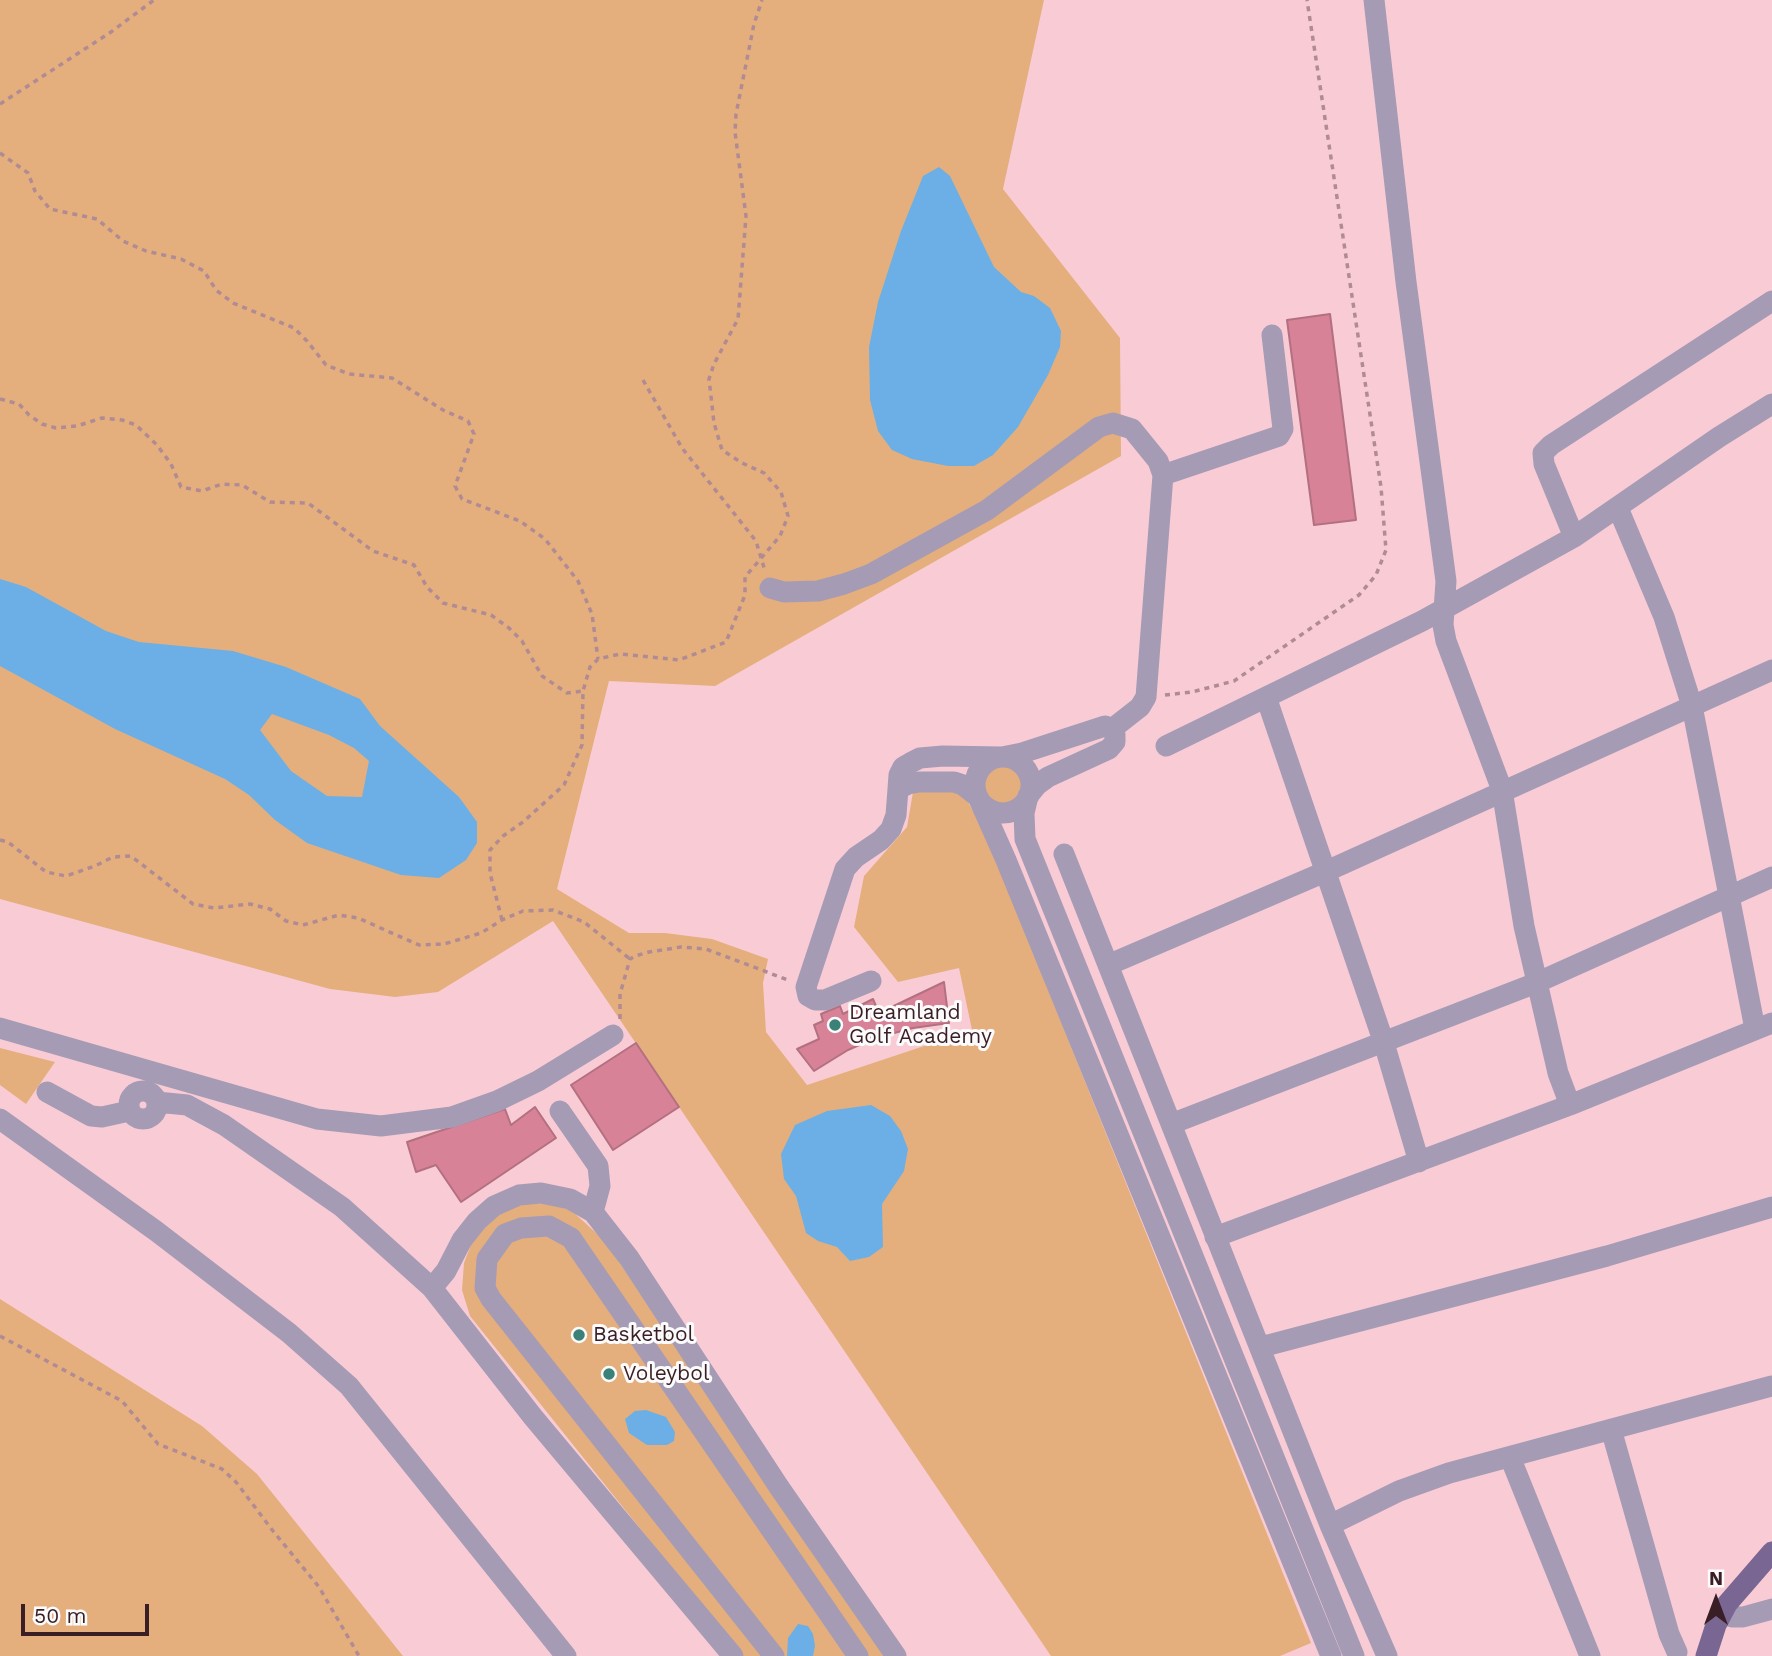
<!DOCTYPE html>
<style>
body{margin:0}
#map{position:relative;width:1772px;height:1656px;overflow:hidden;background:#f9ccd5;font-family:"Work Sans",sans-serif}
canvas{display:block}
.north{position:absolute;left:1681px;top:1565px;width:70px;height:70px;-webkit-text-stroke:5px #fbfbfb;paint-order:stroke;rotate:0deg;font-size:19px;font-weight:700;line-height:28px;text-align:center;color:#391e25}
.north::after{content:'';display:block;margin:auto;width:24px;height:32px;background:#391e25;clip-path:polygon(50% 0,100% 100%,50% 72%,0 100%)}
.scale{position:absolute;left:21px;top:1604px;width:128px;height:32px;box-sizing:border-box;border:4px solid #391e25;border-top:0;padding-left:9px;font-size:21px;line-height:24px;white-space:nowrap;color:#391e25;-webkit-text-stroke:5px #fbfbfb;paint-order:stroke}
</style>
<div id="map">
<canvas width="1772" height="1656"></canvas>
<div class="north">N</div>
<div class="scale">50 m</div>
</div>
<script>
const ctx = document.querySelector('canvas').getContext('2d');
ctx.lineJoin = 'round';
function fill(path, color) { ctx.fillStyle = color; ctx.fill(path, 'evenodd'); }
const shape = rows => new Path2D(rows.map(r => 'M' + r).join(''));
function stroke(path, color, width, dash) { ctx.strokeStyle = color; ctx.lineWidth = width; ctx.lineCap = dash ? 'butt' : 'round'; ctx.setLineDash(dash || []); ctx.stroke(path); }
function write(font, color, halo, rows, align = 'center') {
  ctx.font = font + ' "Work Sans",sans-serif'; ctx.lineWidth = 6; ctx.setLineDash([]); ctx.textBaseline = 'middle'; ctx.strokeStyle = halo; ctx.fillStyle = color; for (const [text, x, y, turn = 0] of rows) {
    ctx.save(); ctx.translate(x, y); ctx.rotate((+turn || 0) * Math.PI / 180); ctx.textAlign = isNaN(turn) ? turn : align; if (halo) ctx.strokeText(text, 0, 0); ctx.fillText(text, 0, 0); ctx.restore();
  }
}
fill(shape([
 [0,0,1044,0,1003,189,1120,338,1121,456,715,686,609,681,557,889,629,933,665,933,712,939,768,959,763,983,766,1032,807,1085,972,1030,959,968,898,982,854,927,864,876,907,827,913,792,961,790,983,828,1311,1643,1280,1656,1051,1656,553,921,438,992,395,997,330,989,0,899],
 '983 785a20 20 0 1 1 40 0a20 20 0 1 1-40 0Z',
 [0,1048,55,1062,26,1104,0,1085],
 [522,1203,550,1204,571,1210,605,1241,886,1656,742,1656,470,1316,462,1290,464,1263,474,1237,494,1216],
 [0,1299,202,1426,257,1474,403,1656,0,1656]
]), '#e4af7d');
fill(shape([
 [939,167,950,176,994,267,1021,292,1034,296,1050,308,1061,331,1060,347,1048,375,1018,427,993,455,974,466,948,466,912,459,892,450,878,431,870,400,869,347,878,302,901,231,923,176],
 [0,579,26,587,106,631,139,642,233,651,286,667,360,699,380,726,459,797,477,822,477,843,466,860,439,878,401,875,307,843,275,820,249,795,225,779,115,729,0,666],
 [272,714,329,735,354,748,369,761,362,797,327,796,291,771,260,730],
 [871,1105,890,1116,901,1131,908,1149,904,1171,882,1204,883,1247,869,1257,850,1261,837,1247,818,1241,806,1233,796,1196,784,1179,781,1154,795,1125,827,1111],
 [646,1410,666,1417,675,1432,674,1441,667,1445,647,1445,629,1433,625,1419,635,1411],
 [798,1624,808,1626,813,1634,815,1646,813,1656,787,1656,788,1638]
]), '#6bafe6');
const building = shape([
 [1330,314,1356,520,1314,525,1287,320,1330,314],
 [944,982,949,1023,913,1028,875,1038,848,1050,814,1071,797,1049,819,1039,814,1025,823,1021,821,1014,840,1006,843,1014,873,999,879,1013,944,982],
 [636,1043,679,1107,613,1150,571,1085,636,1043],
 [535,1107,556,1138,461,1202,436,1165,416,1172,407,1142,505,1109,511,1125,535,1107]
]);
fill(building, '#d78297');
stroke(building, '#b37080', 2);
stroke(shape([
 [0,104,111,32,154,0],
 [0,153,28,173,35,191,50,209,97,219,123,241,146,251,181,259,204,271,216,290,233,303,294,328,307,341,326,365,349,374,392,378,443,410,468,421,474,434,455,486,462,499,520,521,545,539,578,581,592,614,598,659],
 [643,380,682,448,756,541,765,571],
 [0,399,19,404,29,415,42,424,56,428,77,426,102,418,122,420,136,425,157,445,171,464,181,487,202,491,222,484,242,485,270,502,308,503,373,551,414,565,427,587,443,603,491,615,509,628,522,641,542,676,567,693,583,691],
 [1165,695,1192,692,1234,681,1359,595,1376,575,1386,550,1381,487,1307,0],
 [0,840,8,842,46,872,66,876,95,866,113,857,131,856,193,904,214,908,250,904,270,909,286,921,303,925,339,915,358,918,419,945,444,944,481,933,502,920,523,911,553,910,584,922,630,959],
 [502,920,490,873,490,850,503,836,523,822,564,785,582,745,583,691,590,667,598,659,620,654,679,660,726,642,745,595,745,577,780,536,788,516,781,492,764,473,742,463,722,450,714,423,709,379,714,364,738,319,746,216,735,132,736,114,754,24,762,0],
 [620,1019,620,994,630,959,635,956,649,952,681,947,706,949,788,980],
 [0,1336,122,1401,158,1444,222,1469,236,1482,273,1531,319,1587,359,1656]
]), '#b18b93', 3.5, [5, 5]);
stroke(shape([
 [1374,0,1406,282,1446,581,1443,625,1446,641,1502,790,1524,926,1558,1073,1570,1105],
 [1163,475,1279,436,1283,429,1272,335],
 [1618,508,1664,617,1692,706,1755,1029],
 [1574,537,1544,464,1543,453,1551,445,1772,301],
 [770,588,784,592,818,591,844,584,871,574,987,510,1099,427,1113,423,1132,429,1158,461,1163,475,1146,697,1140,707,1112,729],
 [1266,697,1384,1043,1419,1162],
 [1166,746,1422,621,1574,537,1719,437,1772,404],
 '975 785a28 28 0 1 1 56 0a28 28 0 1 1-56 0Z',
 [1064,854,1330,1525,1387,1656],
 [1108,965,1327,871,1772,670],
 [871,981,825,1000,815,1000,808,996,806,987,845,869,856,857,881,840,891,829,896,815,898,789],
 [0,1028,317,1119,381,1126,452,1117,497,1101,538,1081,613,1035],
 '129 1105a14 14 0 1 1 28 0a14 14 0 1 1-28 0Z',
 [47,1092,91,1116,102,1117,129,1111],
 [157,1102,187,1105,224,1125,342,1207,432,1288,533,1417,733,1656],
 [560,1111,598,1166,600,1186,593,1212],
 [0,1119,156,1231,289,1333,349,1386,566,1656],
 [1171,1124,1536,983,1772,877],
 [1215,1237,1570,1105,1772,1023],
 [432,1288,446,1271,462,1240,477,1221,494,1206,519,1195,541,1193,570,1199,593,1212,629,1258,779,1487,896,1656],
 [1261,1347,1607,1256,1772,1207],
 [1611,1429,1669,1634,1677,1652],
 [1510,1457,1590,1656],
 [1330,1525,1399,1491,1449,1473,1772,1386],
 [1721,1614,1733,1617,1743,1617,1772,1609],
 [774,1656,491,1299,485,1288,487,1259,505,1234,521,1228,549,1226,571,1238,858,1656],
 [1331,1656,1006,860,978,797,963,785,954,782,919,782,908,784,898,789,899,775,903,767,910,763,920,758,943,756,1002,757,1022,753,1105,726,1112,729,1115,735,1115,742,1109,749,1048,777,1037,785,1028,796,1024,813,1025,839,1354,1656]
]), '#a69bb5', 21);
stroke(shape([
 [1706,1656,1716,1625,1727,1604,1772,1552]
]), '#7a6693', 21);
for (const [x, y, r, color] of [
 [835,1025,7,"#3b8178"],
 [579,1335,7,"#3b8178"],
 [609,1374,7,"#3b8178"]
]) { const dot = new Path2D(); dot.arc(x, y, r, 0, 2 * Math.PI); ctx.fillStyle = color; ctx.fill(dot); stroke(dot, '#fbfbfb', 2.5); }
write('21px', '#391e25', '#fbfbfb', [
 ["Dreamland",849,1013],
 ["Golf Academy",849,1037],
 ["Basketbol",593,1335],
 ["Voleybol",623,1374]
], 'left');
</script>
